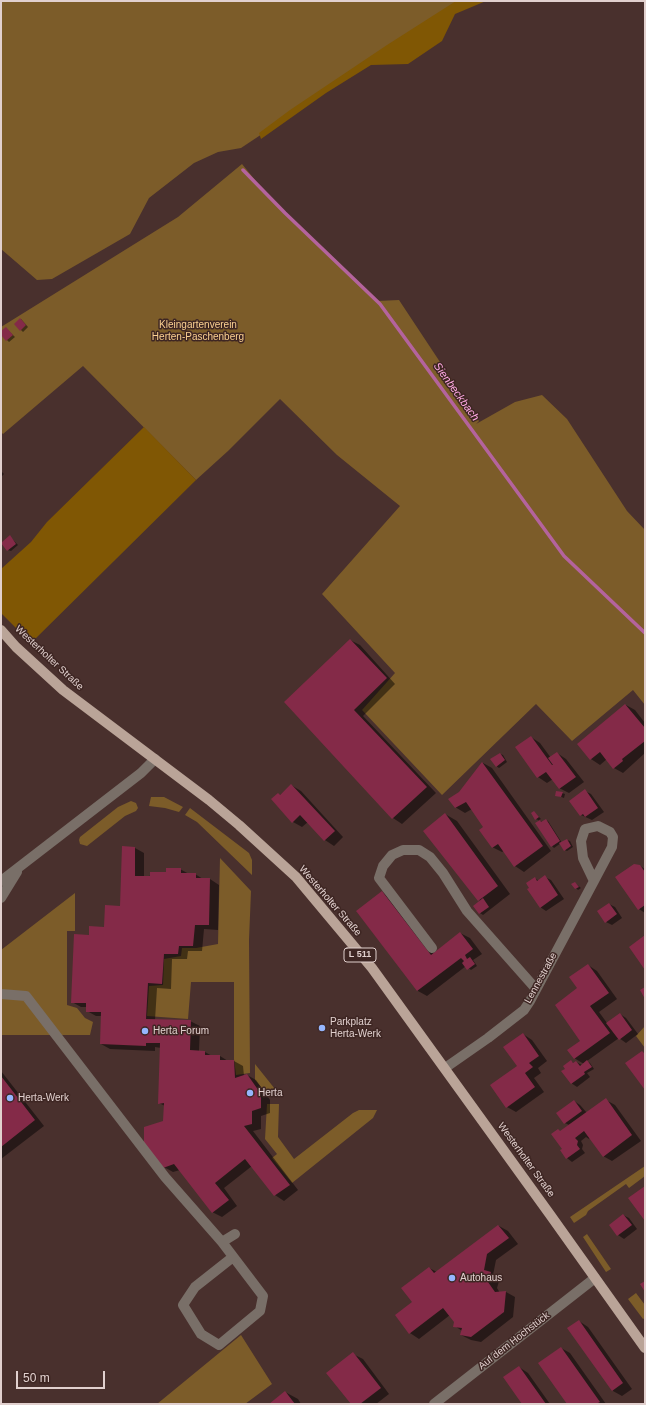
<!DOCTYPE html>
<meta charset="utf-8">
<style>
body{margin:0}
#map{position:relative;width:646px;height:1405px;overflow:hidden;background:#49302d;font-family:Arial,sans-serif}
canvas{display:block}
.frame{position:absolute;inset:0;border:2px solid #e1d0ce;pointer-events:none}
.scale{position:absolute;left:16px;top:1371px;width:89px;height:18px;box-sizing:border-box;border:2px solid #e1d0ce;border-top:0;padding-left:5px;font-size:12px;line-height:14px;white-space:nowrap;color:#e1d0ce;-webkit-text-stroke:3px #3e2623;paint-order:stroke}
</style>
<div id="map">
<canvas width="646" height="1405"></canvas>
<div class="frame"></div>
<div class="scale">50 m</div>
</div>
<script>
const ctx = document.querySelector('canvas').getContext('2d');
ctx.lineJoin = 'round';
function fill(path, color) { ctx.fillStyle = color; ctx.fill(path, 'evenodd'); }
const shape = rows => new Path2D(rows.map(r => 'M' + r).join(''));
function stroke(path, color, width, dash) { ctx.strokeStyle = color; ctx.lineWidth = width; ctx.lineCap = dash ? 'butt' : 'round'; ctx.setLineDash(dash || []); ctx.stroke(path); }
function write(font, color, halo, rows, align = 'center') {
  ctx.font = font + ' Arial,sans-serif'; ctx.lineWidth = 3; ctx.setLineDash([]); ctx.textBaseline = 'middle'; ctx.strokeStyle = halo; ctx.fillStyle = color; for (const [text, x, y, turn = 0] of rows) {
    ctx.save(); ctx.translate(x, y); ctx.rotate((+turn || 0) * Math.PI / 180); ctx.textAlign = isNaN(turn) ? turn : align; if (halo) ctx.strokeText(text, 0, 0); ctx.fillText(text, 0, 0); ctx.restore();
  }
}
fill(shape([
 [1,1,462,1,241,148,218,152,194,163,149,198,130,234,52,279,37,280,1,249],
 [242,164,272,201,377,301,399,300,479,421,476,424,515,402,542,395,567,419,627,511,645,530,645,705,633,690,572,741,536,704,442,795,362,710,395,673,322,594,400,506,337,455,280,399,228,451,196,480,83,366,3,434,1,432,1,327,178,217],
 [151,797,164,797,183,807,179,812,165,808,149,806],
 [131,801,136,803,138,808,136,811,125,816,87,846,80,844,79,840,80,837,118,807],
 [190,808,249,853,252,860,252,875,197,822,185,815],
 [220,858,251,891,249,940,250,1073,236,1075,234,1059,234,982,191,982,188,1019,147,1016,149,986,163,985,164,959,181,956,182,948,196,948,218,944],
 [75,893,75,931,67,931,67,1005,77,1008,85,1018,93,1022,90,1035,1,1035,1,950],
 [645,1026,645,1048,636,1036],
 [255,1064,279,1094,279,1095,267,1094,255,1080],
 [267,1104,279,1104,278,1137,294,1159,353,1113,359,1110,377,1110,373,1118,292,1183,272,1158,277,1154,265,1139],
 [645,1166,645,1176,629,1188,626,1184,588,1211,586,1215,574,1223,570,1217],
 [587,1234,611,1269,606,1272,583,1237],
 [636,1293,645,1305,645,1318,643,1319,628,1299],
 [241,1335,272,1384,245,1404,157,1404]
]), '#7c5c29');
fill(shape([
 [456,1,486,1,455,14,442,41,408,64,371,65,326,93,261,139,259,133,290,110,387,45],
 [144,427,196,480,31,643,1,613,1,569,31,542,47,522]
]), '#805704');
fill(shape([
 [21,319,28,327,23,332,21,330],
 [6,328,15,337,9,342,1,334],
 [1,471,4,474,1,477],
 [10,537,18,545,11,551,8,550],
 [350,640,360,645,395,684,363,716,436,793,402,824,393,818,285,702],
 [626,705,635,710,645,723,645,753,623,773,614,768,607,759,600,765,591,759,578,744],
 [531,737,540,743,551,758,557,753,566,759,584,782,569,793,559,788,553,779,547,783,538,777],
 [500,754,503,755,507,762,499,768,496,766],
 [483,763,492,768,551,851,524,872,515,866,504,851,502,852,492,847,485,827,472,809,465,813,455,807,460,792],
 [291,785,301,791,343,837,334,846,325,840,308,822,302,827,293,822,280,795],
 [585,791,591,794,604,812,592,820,581,815],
 [562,793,565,794,564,798,556,795],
 [534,812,541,819,539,820,542,822,546,820,548,821,562,843,567,840,570,841,573,847,567,851,565,850,561,843,554,848,552,846,540,821,536,819],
 [445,814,457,821,510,894,483,915,480,913,481,901,479,900],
 [123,847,135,848,144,853,144,877,180,869,189,874,195,874,203,879,210,879,219,885,218,930,204,929,202,951,188,951,187,959,172,959,171,989,157,988,155,1020,190,1021,200,1026,199,1051,205,1052,212,1056,220,1056,228,1061,234,1061,243,1066,244,1076,247,1075,256,1080,270,1100,270,1113,261,1116,261,1129,253,1131,298,1190,284,1201,275,1195,252,1166,224,1188,237,1206,222,1217,212,1212,180,1170,173,1172,164,1167,165,1106,159,1103,161,1048,155,1047,155,1051,110,1049,101,1044,102,1016,96,1016,87,1011,87,1007,81,1007,72,1002,90,936,105,928,121,907],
 [640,866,645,869,645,913,639,909],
 [545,877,551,880,564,899,546,911,540,907,530,888,535,878,539,881],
 [575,883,581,888,578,890,576,888],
 [382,892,391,898,434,953,460,933,470,938,482,954,473,960,477,966,471,970,466,966,427,996,418,991,357,912],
 [609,904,615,907,622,918,612,925,606,922],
 [588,965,597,971,617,999,599,1012,607,1023,620,1014,626,1018,638,1034,626,1043,619,1038,587,1061,590,1063,594,1069,587,1073,590,1077,577,1087,571,1083,566,1069,571,1062,574,1063,576,1062,582,1065,584,1064,574,1058,582,1041,579,989],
 [523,1034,532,1040,547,1061,538,1068,541,1073,534,1078,544,1092,516,1112,507,1107,518,1066],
 [1,1071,44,1126,1,1159],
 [606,1100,615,1105,641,1141,612,1161,603,1156,590,1138,589,1139,586,1137,581,1141,583,1145,582,1149,585,1153,572,1162,567,1158,561,1131,569,1125,565,1123,574,1101,580,1105,587,1113],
 [623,1215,629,1218,637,1229,624,1239,618,1235],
 [499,1226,508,1231,518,1244,496,1260,493,1275,500,1278,497,1288,500,1293,506,1292,515,1297,513,1317,481,1342,471,1340,461,1335,462,1331,455,1326,455,1322,450,1315,419,1339,410,1333,413,1302,429,1268,437,1272],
 [579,1321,588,1327,632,1389,622,1396,613,1391,569,1328],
 [561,1348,570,1353,606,1404,569,1404],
 [353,1354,363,1359,389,1394,376,1404,352,1404],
 [519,1367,528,1373,550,1404,523,1404],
 [285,1392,298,1399,301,1404,270,1404]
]), '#0007');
stroke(shape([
 [243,170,285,213,380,304,564,556,645,633]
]), '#b4639d', 3.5);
fill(shape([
 [20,318,26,325,20,331,14,324],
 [6,327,13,335,6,341,1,335,1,331],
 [10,535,16,544,7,551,1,543],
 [350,639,387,678,354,710,427,787,392,819,284,702],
 [625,704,645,728,645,741,622,759,623,761,613,769,600,752,590,760,577,744],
 [531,736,552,765,553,765,548,758,557,752,576,777,559,789,546,772,537,778,515,747],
 [500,753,505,760,496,767,490,759],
 [482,762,543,846,514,867,498,844,492,848,479,830,483,827,466,802,455,808,448,799,459,792],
 [291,784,335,831,324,841,300,815,292,823,271,799,278,793,280,795],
 [585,789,598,808,585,817,583,814,580,816,569,801],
 [556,791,563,792,561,797,555,796],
 [534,811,539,817,535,820,531,813],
 [445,813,498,886,478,901,423,831],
 [546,819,560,841,551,847,535,823,540,820,541,822],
 [567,839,571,846,564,851,559,843],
 [122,846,135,847,135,876,150,876,150,872,166,872,166,868,181,868,181,873,196,873,196,878,210,878,209,925,195,925,193,946,179,946,178,954,164,954,162,984,148,983,146,1019,191,1020,190,1050,205,1051,205,1055,220,1055,220,1060,234,1060,235,1078,247,1074,261,1094,261,1108,252,1111,252,1124,244,1126,290,1185,274,1196,245,1159,215,1183,229,1200,212,1213,174,1164,163,1168,144,1143,144,1127,163,1121,164,1103,158,1104,160,1043,146,1043,146,1046,100,1044,101,1012,86,1012,86,1003,71,1003,74,934,89,935,89,926,104,927,105,905,120,906],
 [634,864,640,865,645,872,644,882,645,884,645,905,638,910,615,877],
 [545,875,558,895,540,908,527,889,529,888,526,883,535,877,537,881],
 [575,882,579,887,575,889,571,884],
 [382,891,431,955,460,932,473,949,465,955,467,959,470,957,475,964,467,970,462,963,464,961,461,958,417,991,356,911],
 [483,898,489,907,479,914,473,906],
 [609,903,617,914,605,923,597,911],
 [645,935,645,970,629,947],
 [588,964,609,993,590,1006,610,1033,574,1059,567,1050,580,1041,555,1005,577,988,569,977],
 [645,987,645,999,640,990],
 [620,1013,632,1030,619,1040,606,1023],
 [523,1033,539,1056,529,1063,533,1067,525,1073,535,1087,506,1108,490,1085,517,1066,503,1047],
 [642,1051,645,1054,645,1090,625,1063],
 [571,1060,573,1063,576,1061,580,1066,587,1060,592,1067,584,1072,585,1074,571,1084,561,1071,565,1069,563,1066],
 [1,1076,35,1120,1,1147],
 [606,1098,632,1135,603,1157,584,1131,575,1138,578,1141,577,1145,580,1149,566,1159,560,1150,562,1149,551,1134,558,1129,560,1131],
 [574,1100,582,1111,564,1124,556,1113],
 [645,1186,645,1221,628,1198],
 [623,1214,632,1225,617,1236,609,1225],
 [498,1225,509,1238,487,1254,484,1270,491,1272,488,1282,495,1292,506,1291,504,1312,471,1337,460,1335,462,1328,453,1327,454,1322,443,1308,409,1334,395,1315,412,1302,401,1288,429,1267,434,1273],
 [645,1281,645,1292,640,1284],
 [579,1320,623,1383,612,1391,567,1328],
 [561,1347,600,1402,596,1404,567,1404,538,1363],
 [353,1352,381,1388,360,1404,351,1404,326,1373],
 [519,1366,546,1404,522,1404,503,1377],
 [285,1391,295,1404,269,1404]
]), '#842a48');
stroke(shape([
 [1,881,141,773,155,759],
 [1,898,17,872],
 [432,948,379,878,383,866,392,855,403,850,419,850,430,857,443,873,467,911,536,989],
 [1,994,26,996,165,1177,222,1242,235,1234],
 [445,1068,488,1038,524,1010,530,1001,594,881,612,847,613,837,610,832,598,826,585,829,581,841,583,858,594,881],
 [222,1242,263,1296,260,1311,219,1345,201,1334,183,1305,195,1287,233,1257],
 [434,1404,595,1278]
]), '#796f68', 10);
stroke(shape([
 [1,630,16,647,63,690,209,800,239,825,296,877,372,968,551,1216,645,1348]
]), '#baa498', 10);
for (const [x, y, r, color] of [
 [322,1028,4,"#96b6fd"],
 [145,1031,4,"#96b6fd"],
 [250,1093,4,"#96b6fd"],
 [10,1098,4,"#96b6fd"],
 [452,1278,4,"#96b6fd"]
]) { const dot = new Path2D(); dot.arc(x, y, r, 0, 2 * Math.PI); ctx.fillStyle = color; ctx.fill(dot); stroke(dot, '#3e2623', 1.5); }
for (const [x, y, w] of [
 [360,955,32]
]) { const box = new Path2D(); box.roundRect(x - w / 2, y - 7, w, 14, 3); ctx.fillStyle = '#3e2623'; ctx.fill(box); stroke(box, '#e1d0ce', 1); }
write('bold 9px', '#e1d0ce', null, [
 ["L 511",360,955]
]);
write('10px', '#fbd091', '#3e2623', [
 ["Kleingartenverein",198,325],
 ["Herten-Paschenberg",198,337]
]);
write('10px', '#e1d0ce', '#3e2623', [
 ["Westerholter Straße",49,658,43],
 ["Westerholter Straße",330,901,49],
 ["Lennestraße",541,978,-61],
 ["Westerholter Straße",526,1160,54],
 ["Auf dem Hochstück",514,1341,-38]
]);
write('10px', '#e1d0ce', '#3e2623', [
 ["Parkplatz",330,1022],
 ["Herta-Werk",330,1034],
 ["Herta Forum",153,1031],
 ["Herta",258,1093],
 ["Herta-Werk",18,1098],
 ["Autohaus",460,1278]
], 'left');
write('italic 11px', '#fea8e3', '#3e2623', [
 ["Sienbeckbach",456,392,54]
]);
</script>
